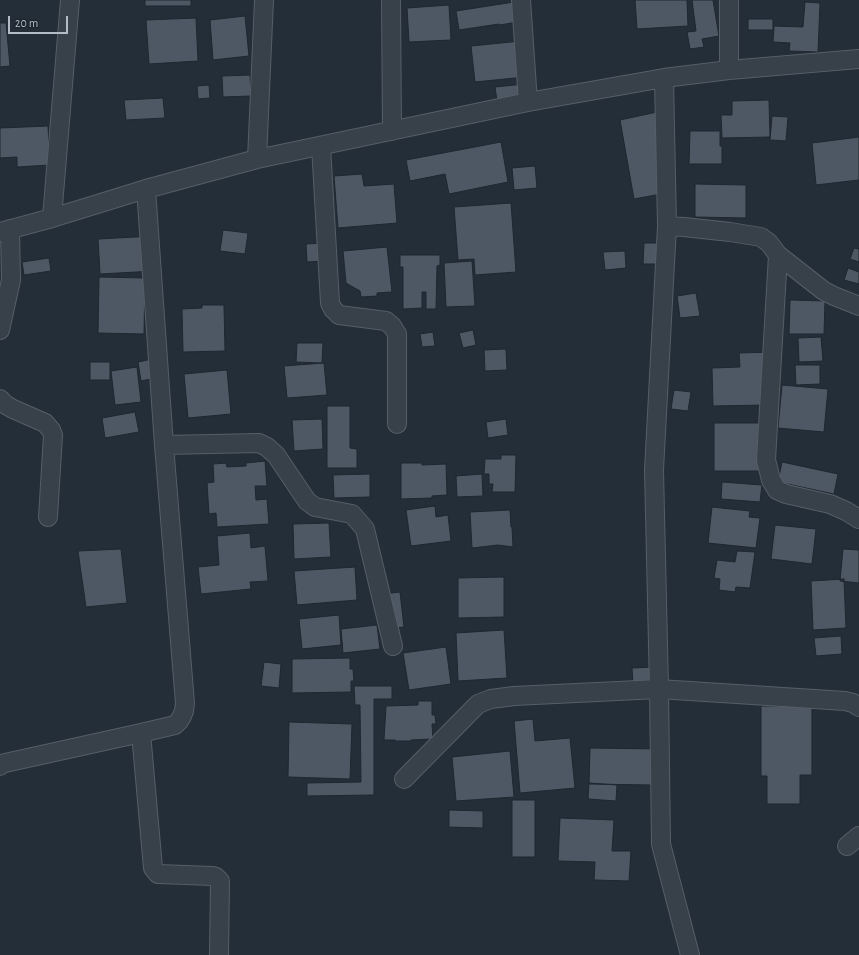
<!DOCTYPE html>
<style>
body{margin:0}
#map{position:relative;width:859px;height:955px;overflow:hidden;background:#242e38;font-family:"Alegreya Sans",sans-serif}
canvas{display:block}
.scale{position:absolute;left:8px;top:16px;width:60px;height:18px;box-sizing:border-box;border:2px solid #b3bbc5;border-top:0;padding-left:5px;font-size:12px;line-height:14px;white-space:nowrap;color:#b3bbc5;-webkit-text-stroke:3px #1d252e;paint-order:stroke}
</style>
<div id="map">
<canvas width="859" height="955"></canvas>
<div class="scale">20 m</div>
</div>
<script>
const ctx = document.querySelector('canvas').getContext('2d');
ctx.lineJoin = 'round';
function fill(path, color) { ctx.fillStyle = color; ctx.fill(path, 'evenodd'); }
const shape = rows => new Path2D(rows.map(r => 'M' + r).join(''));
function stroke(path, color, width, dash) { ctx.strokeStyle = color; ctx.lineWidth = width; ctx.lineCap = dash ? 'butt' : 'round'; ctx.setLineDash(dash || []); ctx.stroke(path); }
const building = shape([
 [145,0,191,0,191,6,145,6,145,0],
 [635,0,687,0,688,26,637,29,635,0],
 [692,0,713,0,719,36,702,39,704,47,690,49,687,32,696,31,692,0],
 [514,2,517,22,500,25,499,24,459,30,456,11,514,2],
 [805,2,820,3,818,52,789,51,790,43,773,42,774,26,803,27,805,2],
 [449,5,451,40,409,42,407,8,449,5],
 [245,16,249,56,213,60,210,20,245,16],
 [196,18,198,61,149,64,146,20,196,18],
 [748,19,773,19,773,30,748,30,748,19],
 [0,23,6,23,10,66,0,67,0,23],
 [521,41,525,77,475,82,471,46,521,41],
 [250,75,251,96,223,97,222,76,250,75],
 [524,84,526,98,497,101,495,87,524,84],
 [209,85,210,98,198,99,197,86,209,85],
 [163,98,165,118,126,120,124,100,163,98],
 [769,100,770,137,722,138,721,115,732,115,732,101,769,100],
 [657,112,672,192,634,199,620,120,657,112],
 [772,116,788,117,786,141,770,140,772,116],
 [48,126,50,165,17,167,17,157,0,158,0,128,48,126],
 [690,131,720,131,720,146,722,146,722,164,689,164,690,131],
 [859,137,859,180,816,185,812,143,859,137],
 [501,142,508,182,449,194,445,174,410,181,406,160,501,142],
 [535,166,537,188,514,190,512,168,535,166],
 [362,174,364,186,394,184,397,223,338,228,334,176,362,174],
 [695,184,746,185,746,218,695,217,695,184],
 [511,203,516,272,475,275,474,259,458,260,454,207,511,203],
 [223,230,248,233,245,254,220,251,223,230],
 [154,236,155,271,100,274,98,239,154,236],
 [323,243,324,261,307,262,306,244,323,243],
 [644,243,661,243,660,264,643,264,644,243],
 [387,247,392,292,377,293,377,296,361,297,360,291,346,283,343,251,387,247],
 [854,248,859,249,859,262,850,259,854,248],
 [625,251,626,268,605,270,603,252,625,251],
 [400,255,440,255,440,265,437,266,436,309,426,309,426,292,422,292,422,308,403,309,403,267,400,267,400,255],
 [49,258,51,271,24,275,22,262,49,258],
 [472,261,475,306,446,307,444,263,472,261],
 [848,268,859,272,859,284,844,280,848,268],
 [99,277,145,278,144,334,98,333,99,277],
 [696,293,700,316,680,318,677,296,696,293],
 [790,300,825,301,824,334,789,334,790,300],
 [202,305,224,305,225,351,183,352,182,309,202,308,202,305],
 [473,330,476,345,463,348,459,333,473,330],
 [433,332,435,346,422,347,420,334,433,332],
 [821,337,823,361,799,362,798,338,821,337],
 [297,343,323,343,322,363,296,362,297,343],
 [506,349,507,370,485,371,484,350,506,349],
 [773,352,766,405,713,406,712,368,740,367,739,353,773,352],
 [152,359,156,378,141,381,138,362,152,359],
 [90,362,110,362,110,380,90,380,90,362],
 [324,363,327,395,287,398,284,366,324,363],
 [795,365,820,365,820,384,796,385,795,365],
 [137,367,141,402,115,405,111,371,137,367],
 [227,370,231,414,188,418,184,374,227,370],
 [782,385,828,389,824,432,778,428,782,385],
 [674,390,691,392,688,411,671,409,674,390],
 [327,406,350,406,350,448,357,449,357,468,327,468,327,406],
 [135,412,139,432,105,438,102,418,135,412],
 [322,419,323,449,294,451,292,420,322,419],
 [506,419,508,435,488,438,486,422,506,419],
 [714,423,768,423,768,471,714,471,714,423],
 [501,455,516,455,515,492,492,492,493,484,489,484,489,474,484,474,485,459,501,459,501,455],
 [265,461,267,486,255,486,256,500,267,499,269,524,217,527,216,513,209,514,207,483,214,482,213,464,226,463,227,467,246,466,246,463,265,461],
 [782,462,838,474,834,494,778,482,782,462],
 [401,463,422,463,422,465,446,464,447,495,432,496,432,498,401,499,401,463],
 [370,474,370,497,334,498,333,475,370,474],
 [482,474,483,496,457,497,456,476,482,474],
 [722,482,762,485,760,502,721,499,722,482],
 [435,506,436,517,448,515,451,541,411,546,406,510,435,506],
 [712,507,750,511,749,517,760,518,756,548,708,543,712,507],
 [510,510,511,527,512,527,513,547,498,545,472,548,470,512,510,510],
 [329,523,331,557,294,559,293,524,329,523],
 [775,525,816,529,812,564,771,559,775,525],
 [250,533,251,548,265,546,268,581,250,582,251,589,201,594,198,567,219,565,217,536,250,533],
 [121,549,127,603,86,607,78,551,121,549],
 [843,549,859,550,859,583,840,581,843,549],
 [737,551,755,552,750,588,736,587,735,592,719,590,720,579,714,578,717,560,735,562,737,551],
 [355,567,357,600,297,605,294,571,355,567],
 [504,577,504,617,458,618,458,578,504,577],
 [844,579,846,628,813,630,811,581,844,579],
 [400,592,404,627,387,629,384,594,400,592],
 [339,615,341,645,302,649,299,619,339,615],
 [377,625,380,649,343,653,341,629,377,625],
 [504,630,507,678,458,681,456,633,504,630],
 [841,636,842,654,816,656,814,638,841,636],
 [446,647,451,684,409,690,403,653,446,647],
 [350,658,350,669,353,669,354,681,351,681,351,692,292,693,292,659,350,658],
 [264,662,281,664,279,688,261,686,264,662],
 [654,667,654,682,633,683,632,668,654,667],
 [354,686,392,686,392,699,374,699,374,795,307,796,307,783,361,782,360,705,355,705,354,686],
 [418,701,432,701,432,715,435,715,436,724,432,724,433,739,411,740,411,741,395,741,395,740,384,740,386,706,418,705,418,701],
 [761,706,812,706,812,775,800,775,800,804,767,804,767,776,761,776,761,706],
 [533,719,535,741,570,738,575,788,520,793,514,721,533,719],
 [289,722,352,724,350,779,288,777,289,722],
 [590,748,660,749,652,785,589,784,590,748],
 [510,751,514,797,456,801,452,757,510,751],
 [589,783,617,785,616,801,588,799,589,783],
 [512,800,535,800,535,857,512,857,512,800],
 [449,810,483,811,483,828,449,827,449,810],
 [560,818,614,820,612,851,631,851,629,881,594,880,595,862,558,861,560,818]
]);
fill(building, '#4d5864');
stroke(building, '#1f2730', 1);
const street = shape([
 [391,0,392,131],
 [521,0,528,102],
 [729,70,729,0],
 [664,78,667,226,684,227,730,232,761,237,769,243,778,255,824,291,834,296,859,306],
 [321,146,330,303,333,309,339,315,386,321,392,326,397,334,397,424],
 [257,159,264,0],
 [146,189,164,445,185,703,184,711,182,716,179,721,175,725,141,733,153,868,158,874,213,876,216,877,220,881,219,955],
 [52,218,70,0],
 [667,226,654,470,659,689,661,844,668,871,690,955],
 [0,232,52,218,146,189,257,159,528,102,664,78,729,70,859,59],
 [778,255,766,460,771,480,777,490,786,494,830,504,846,511,859,519],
 [0,330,11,280,10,229],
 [0,399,6,405,13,409,45,423,51,430,53,435,48,517],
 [164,445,259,443,267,447,276,455,307,501,315,507,352,514,365,529,393,646],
 [0,766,2,764,5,763,141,733],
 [404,779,478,704,491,699,514,696,659,689,845,701,853,703,859,707],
 [847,846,859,836]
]);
stroke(street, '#565e67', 20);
stroke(street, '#384049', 18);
</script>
